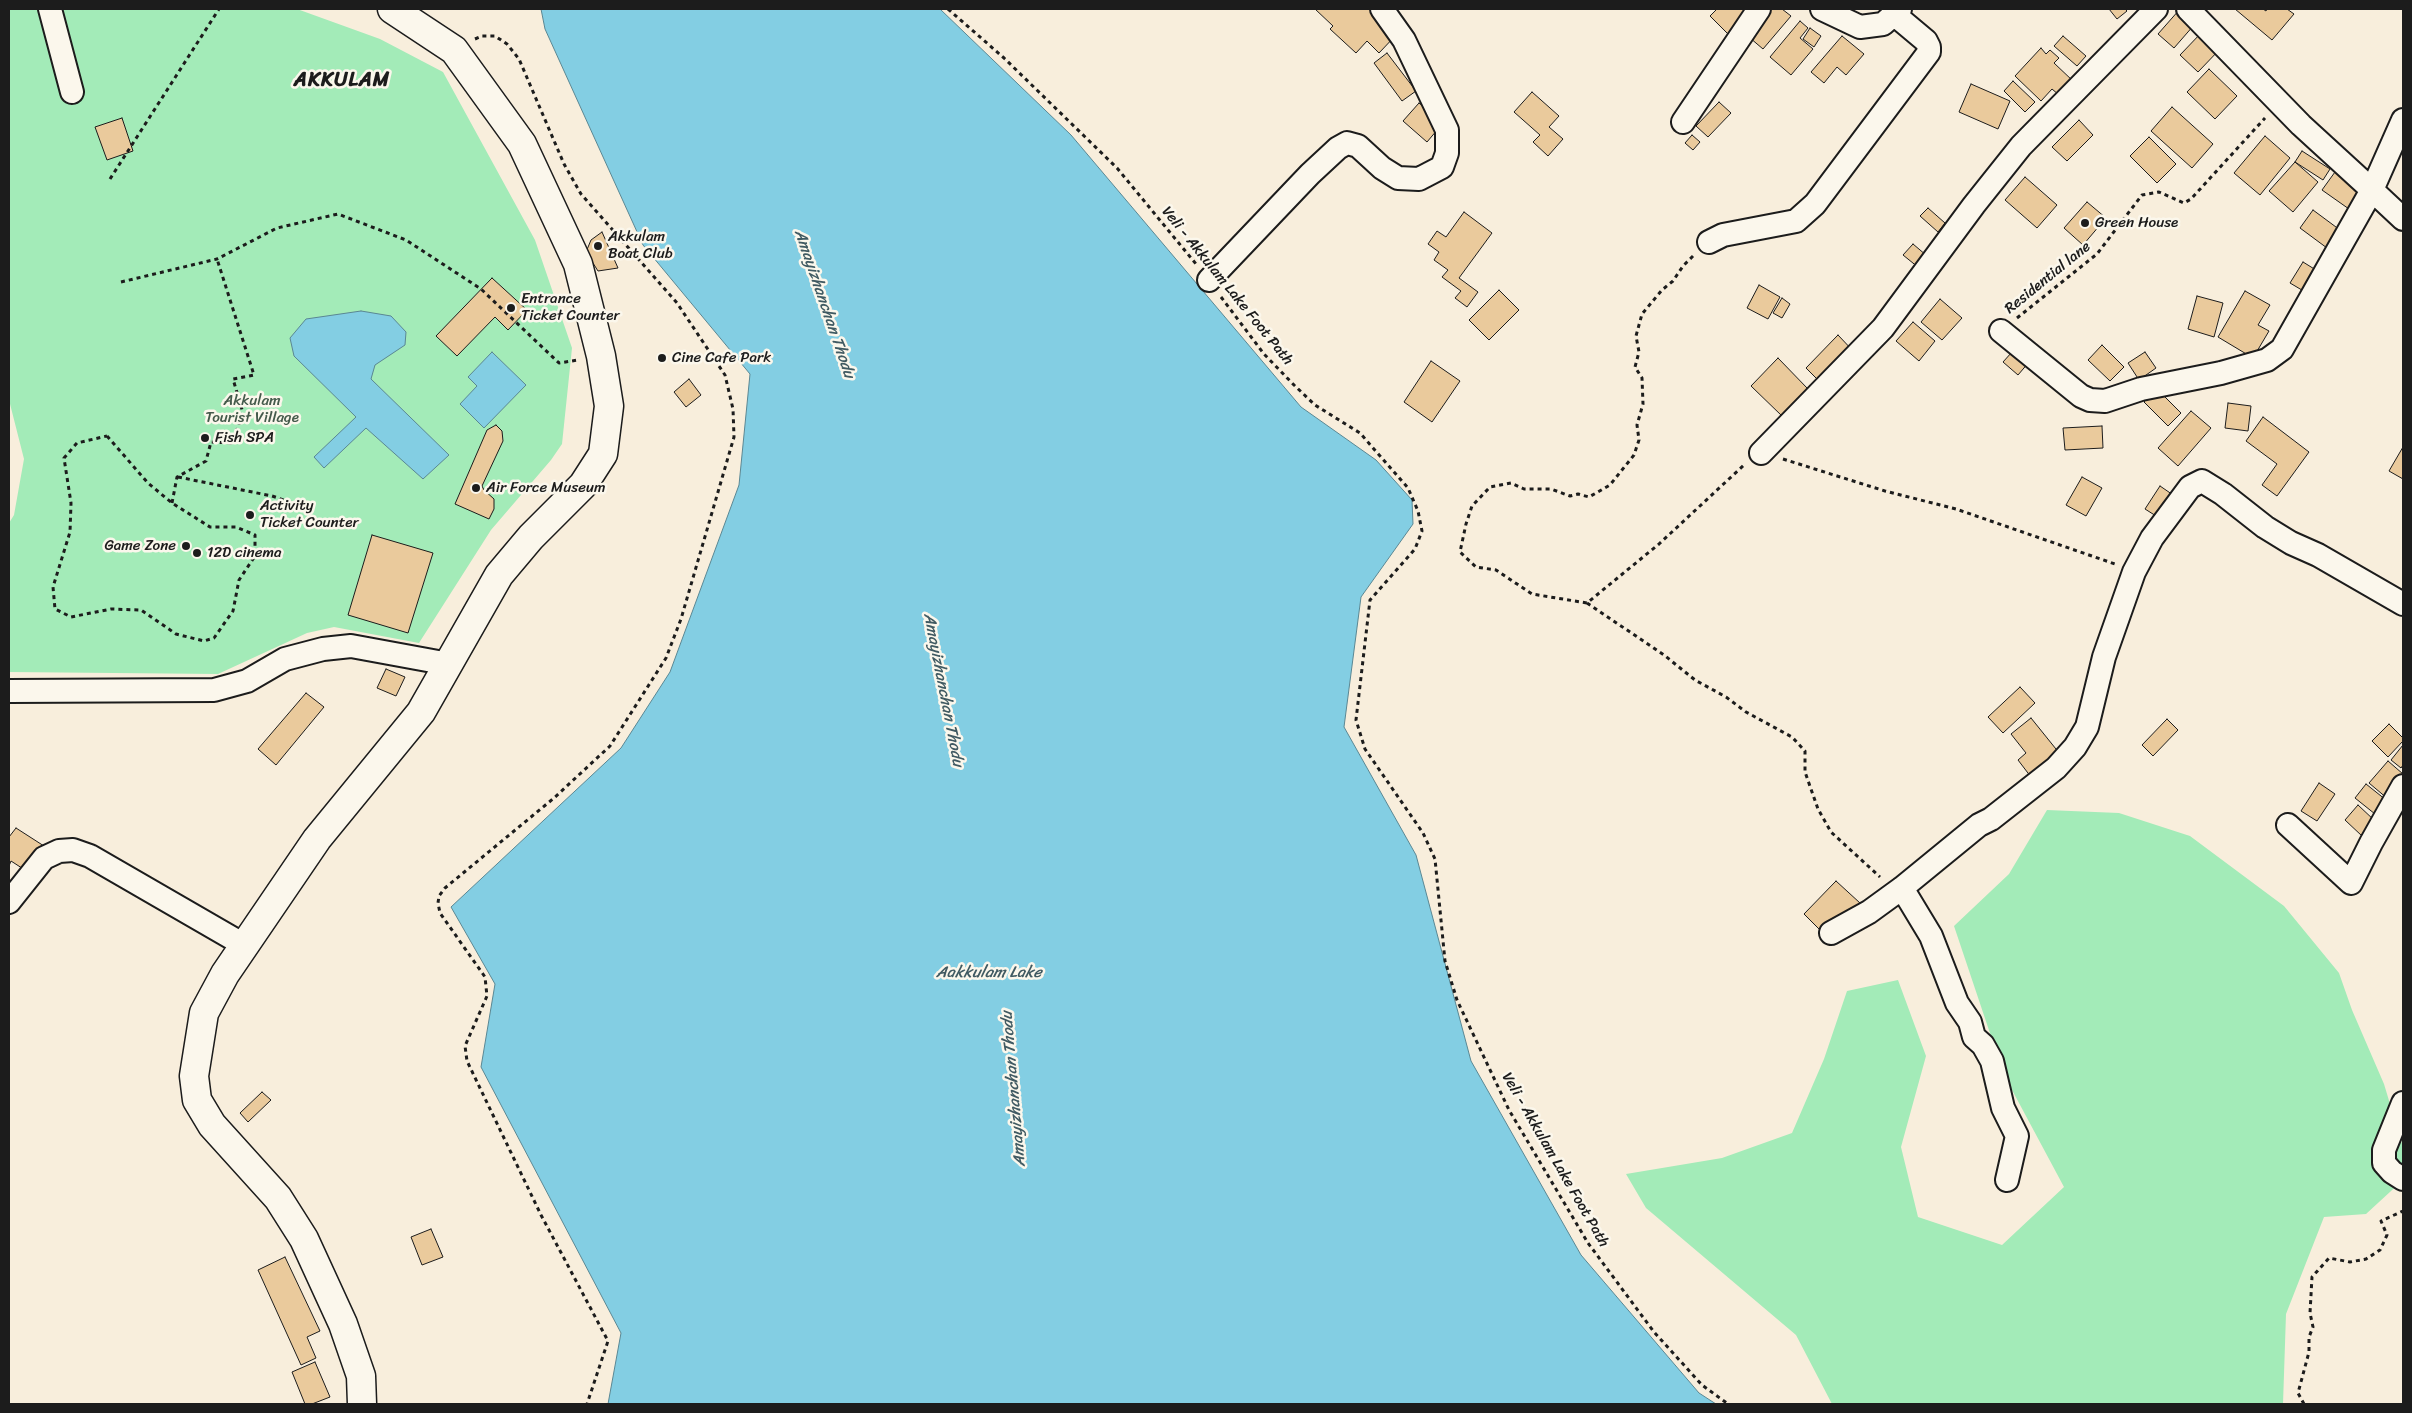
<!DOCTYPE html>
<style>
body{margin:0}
#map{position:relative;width:2412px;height:1413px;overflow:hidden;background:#f8eedc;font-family:Sriracha,sans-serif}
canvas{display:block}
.frame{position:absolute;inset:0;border:10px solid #1c1c1c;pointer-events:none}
</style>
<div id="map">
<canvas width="2412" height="1413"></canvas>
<div class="frame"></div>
</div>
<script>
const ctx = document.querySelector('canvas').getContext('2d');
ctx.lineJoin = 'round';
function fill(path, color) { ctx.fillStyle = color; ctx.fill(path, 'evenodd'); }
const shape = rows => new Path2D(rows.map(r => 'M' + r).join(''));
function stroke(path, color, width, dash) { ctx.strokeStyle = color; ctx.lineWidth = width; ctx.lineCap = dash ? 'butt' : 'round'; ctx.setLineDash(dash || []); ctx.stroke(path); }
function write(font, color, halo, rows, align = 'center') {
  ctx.font = font + ' Sriracha,sans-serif'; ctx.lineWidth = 5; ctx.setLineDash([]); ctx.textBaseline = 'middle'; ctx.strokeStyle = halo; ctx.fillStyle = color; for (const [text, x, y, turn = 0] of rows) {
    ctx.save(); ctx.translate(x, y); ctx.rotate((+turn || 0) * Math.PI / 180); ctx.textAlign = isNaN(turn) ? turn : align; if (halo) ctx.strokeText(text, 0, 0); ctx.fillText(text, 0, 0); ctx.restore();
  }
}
fill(shape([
 [9,9,297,9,380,39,443,72,535,240,572,348,562,444,551,460,491,530,419,643,334,627,307,633,218,674,9,672,9,523,14,515,24,459,9,400],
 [2047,810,2119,813,2190,836,2284,906,2339,973,2352,1010,2384,1084,2403,1147,2403,1180,2366,1214,2324,1217,2286,1314,2283,1404,1832,1404,1796,1335,1646,1208,1626,1174,1722,1158,1792,1133,1824,1059,1847,991,1898,980,1926,1056,1901,1147,1918,1217,2002,1245,2064,1187,2004,1075,1954,926,2009,874]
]), '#a3ebb8');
const water = shape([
 [541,9,940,9,1071,135,1301,407,1376,460,1412,500,1413,524,1361,597,1344,727,1416,855,1471,1061,1581,1255,1699,1393,1716,1404,608,1404,621,1333,481,1067,495,984,451,907,621,748,670,672,739,485,750,374,643,245,545,29,541,9],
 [361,311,391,316,406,332,405,345,375,365,371,379,449,455,423,479,366,428,324,468,314,457,356,417,294,356,290,338,306,319,361,311],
 [492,352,526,385,484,428,460,404,477,386,468,377,492,352]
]);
fill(water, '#83cee3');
stroke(water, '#5a8793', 1);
const building = shape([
 [1315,9,1371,9,1397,34,1379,53,1367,41,1356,53,1330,29,1333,26,1315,9],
 [1717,9,1755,9,1729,35,1710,16,1717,9],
 [1764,9,1782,9,1791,16,1763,49,1743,32,1764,9],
 [2109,9,2125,9,2127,11,2117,19,2109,9],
 [2180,9,2201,17,2174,48,2158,34,2180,9],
 [2235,9,2263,9,2266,11,2267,9,2287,9,2294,14,2272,40,2235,9],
 [1800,21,1808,28,1800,38,1813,49,1791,75,1770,57,1800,21],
 [1810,28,1821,36,1814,47,1803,39,1810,28],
 [2203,31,2221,48,2198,72,2180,55,2203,31],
 [1842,36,1864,54,1846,75,1837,67,1824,83,1811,72,1842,36],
 [2063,36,2086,56,2077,66,2054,46,2063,36],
 [2041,48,2046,54,2050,50,2059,58,2054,63,2073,81,2059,95,2052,89,2041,101,2015,76,2041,48],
 [1387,53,1416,91,1402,101,1374,63,1387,53],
 [2209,69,2237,96,2215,119,2187,92,2209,69],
 [2013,81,2035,102,2025,112,2004,91,2013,81],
 [1971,84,2010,101,1998,129,1959,112,1971,84],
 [1532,92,1559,116,1549,127,1563,139,1548,156,1533,142,1540,135,1514,112,1532,92],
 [1719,102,1731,113,1708,137,1696,126,1719,102],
 [1419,103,1443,123,1427,142,1403,121,1419,103],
 [2172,107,2213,144,2192,168,2151,131,2172,107],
 [122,118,133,151,107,160,95,127,122,118],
 [2079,120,2093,135,2067,161,2052,147,2079,120],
 [1692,135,1700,142,1693,150,1685,143,1692,135],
 [2265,136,2290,158,2260,195,2234,173,2265,136],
 [2149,137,2176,164,2157,183,2130,156,2149,137],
 [2302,151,2330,169,2323,180,2295,162,2302,151],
 [2295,162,2318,182,2293,212,2269,191,2295,162],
 [2335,172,2362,191,2349,209,2322,190,2335,172],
 [2025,177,2057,205,2037,228,2005,200,2025,177],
 [2087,202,2106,218,2083,245,2064,228,2087,202],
 [1928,208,1945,223,1938,232,1920,216,1928,208],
 [2313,210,2340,230,2327,248,2300,228,2313,210],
 [1464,212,1492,233,1459,278,1478,292,1467,307,1455,298,1461,291,1442,277,1448,270,1434,260,1439,252,1428,244,1437,231,1446,237,1464,212],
 [602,232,618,268,598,271,586,252,591,240,602,232],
 [1913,244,1933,261,1924,272,1903,255,1913,244],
 [2303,262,2324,275,2312,296,2290,283,2303,262],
 [492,278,527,310,508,330,495,317,457,356,436,336,492,278],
 [1759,285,1780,297,1768,319,1747,308,1759,285],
 [1499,290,1519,310,1489,340,1469,320,1499,290],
 [2245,291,2270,305,2258,325,2269,331,2253,358,2218,337,2245,291],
 [2197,296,2223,303,2214,337,2188,329,2197,296],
 [1782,298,1790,304,1782,318,1773,313,1782,298],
 [1940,299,1962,318,1942,340,1921,322,1940,299],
 [1913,322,1935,341,1919,361,1896,341,1913,322],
 [1838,335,1855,353,1823,385,1806,368,1838,335],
 [2021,342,2035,355,2018,375,2003,362,2021,342],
 [2102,345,2124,367,2110,381,2088,360,2102,345],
 [2145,352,2156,368,2139,380,2128,363,2145,352],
 [1778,358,1808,389,1782,416,1751,386,1778,358],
 [1431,361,1460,381,1432,422,1404,402,1431,361],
 [689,379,701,395,686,407,674,392,689,379],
 [2157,389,2181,413,2168,426,2144,402,2157,389],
 [2228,403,2251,406,2248,431,2225,428,2228,403],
 [2191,411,2211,428,2178,466,2158,448,2191,411],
 [2263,417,2309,452,2277,496,2262,485,2277,464,2246,441,2263,417],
 [496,425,502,431,503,441,482,486,484,490,494,499,494,509,489,519,455,504,487,430,496,425],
 [2102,426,2103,448,2065,450,2063,428,2102,426],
 [2403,447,2403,479,2389,471,2403,447],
 [2082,477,2102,488,2086,516,2066,505,2082,477],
 [2160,486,2179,499,2164,521,2145,509,2160,486],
 [372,535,433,553,408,633,348,615,372,535],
 [386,669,405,677,396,696,377,688,386,669],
 [2020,687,2035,703,2003,733,1988,717,2020,687],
 [306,693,324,707,276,765,258,749,306,693],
 [2031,718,2060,754,2031,777,2018,760,2026,753,2011,734,2031,718],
 [2167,719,2178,730,2153,756,2142,745,2167,719],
 [2389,724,2403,738,2403,741,2388,757,2372,741,2389,724],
 [2403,745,2403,765,2401,768,2391,760,2403,745],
 [2388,761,2403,774,2403,781,2388,799,2369,783,2388,761],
 [2319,783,2335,794,2317,821,2301,811,2319,783],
 [2366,784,2386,800,2375,814,2355,798,2366,784],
 [2358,805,2375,821,2362,836,2345,820,2358,805],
 [16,828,44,846,28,872,11,861,9,866,9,837,16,828],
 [1836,881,1860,903,1827,937,1804,914,1836,881],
 [262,1092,271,1100,248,1122,240,1113,262,1092],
 [431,1229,443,1257,422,1265,411,1237,431,1229],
 [285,1257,320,1331,307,1337,316,1358,301,1365,258,1270,285,1257],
 [315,1362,330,1397,312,1404,305,1404,292,1372,315,1362]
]);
fill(building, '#eaca9c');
stroke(building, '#1c1c1c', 1);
const minor = shape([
 [50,9,72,92],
 [1822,9,1860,27,1883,24,1900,9],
 [2403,120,2372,190,2403,219],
 [1683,122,1759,9],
 [1709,242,1723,235,1796,221,1815,204,1929,52,1929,47,1926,41,1895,15],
 [1209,280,1310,174,1338,148,1347,143,1358,146,1382,168,1398,178,1419,179,1442,167,1447,153,1447,130,1404,40,1382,9],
 [2001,331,2081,396,2090,400,2105,401,2141,389,2221,373,2267,360,2282,349,2372,190,2301,125,2188,9],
 [1761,453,1883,328,1974,205,2021,146,2156,9],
 [9,691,214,690,247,681,285,659,323,649,351,646,449,664],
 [2288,825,2351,883,2371,843,2403,786],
 [1902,888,1931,936,1957,1003,1970,1022,1974,1037,1983,1045,1992,1061,2003,1108,2017,1136,2007,1180],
 [9,902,44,858,59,851,73,850,90,856,244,945],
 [1831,933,1869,912,1902,888,1979,825,1991,819,2056,768,2075,747,2087,727,2104,657,2134,572,2152,538,2190,487,2202,481,2223,494,2265,527,2291,543,2318,555,2403,604],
 [2403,1103,2384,1150,2384,1163,2392,1172,2403,1179]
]);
const major = shape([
 [362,1404,361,1376,343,1324,304,1239,278,1198,212,1125,197,1100,194,1076,204,1013,225,974,317,839,421,712,499,575,531,537,583,485,603,454,609,406,601,356,578,264,522,144,454,50,392,9]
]);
stroke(minor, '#1c1c1c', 26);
stroke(major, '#1c1c1c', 31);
stroke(shape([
 [948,9,1004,58,1117,168,1196,264],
 [475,39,482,36,495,36,507,44,519,59,564,164,581,194,677,303,725,375,733,409,734,437,681,619,666,658,610,746,554,798,445,888,439,896,438,903,440,913,485,977,487,996,465,1046,467,1061,541,1215,608,1341,587,1404],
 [110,179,219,9],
 [1693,256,1683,266,1673,281,1662,290,1642,314,1636,336,1639,352,1635,367,1642,378,1643,404,1637,425,1639,440,1634,455,1610,485,1589,497,1578,494,1570,496,1551,489,1524,489,1511,483,1490,487,1472,506,1466,524,1460,552,1476,567,1496,570,1532,594,1587,603,1659,544,1744,465],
 [121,282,217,259,277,228,338,214,406,240,481,289,559,363,578,360],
 [1221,297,1264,354,1294,385,1315,405,1360,433,1408,488,1418,511,1422,531,1415,549,1370,600,1356,720,1365,749,1423,833,1435,859,1445,961,1457,1000,1509,1110,1588,1243,1654,1332,1702,1385,1728,1404],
 [2017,318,2097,254,2142,195,2159,192,2184,203,2191,199,2265,118],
 [107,436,148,483,172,503,210,527,236,527,255,535,255,556,239,580,233,611,214,638,204,641,176,634,141,610,111,609,71,617,55,609,53,587,70,532,71,503,64,458,77,443,107,436],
 [1783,459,1885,491,1956,509,2115,564],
 [178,477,272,496,311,509],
 [172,503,177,477,206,461,211,442,232,443,243,413,233,379,254,375,217,259],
 [1587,603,1664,655,1695,680,1726,697,1746,712,1792,737,1805,751,1805,772,1818,809,1831,832,1880,877],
 [2304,1404,2298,1393,2309,1352,2309,1337,2313,1327,2310,1313,2312,1277,2329,1258,2350,1262,2366,1259,2380,1250,2387,1235,2381,1221,2403,1211]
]), '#1c1c1c', 3, [4, 4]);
stroke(minor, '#fbf7ec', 22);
stroke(major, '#fbf7ec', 28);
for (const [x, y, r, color] of [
 [2085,223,5,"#1c1c1c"],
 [598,246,5,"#1c1c1c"],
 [511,308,5,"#1c1c1c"],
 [662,358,5,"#1c1c1c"],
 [205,438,5,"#1c1c1c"],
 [476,488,5,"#1c1c1c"],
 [250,515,5,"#1c1c1c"],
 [186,546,5,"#1c1c1c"],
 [197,553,5,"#1c1c1c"]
]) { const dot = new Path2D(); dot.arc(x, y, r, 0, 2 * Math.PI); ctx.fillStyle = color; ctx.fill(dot); stroke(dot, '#fbf7ec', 2); }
write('15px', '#1c1c1c', '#fbf7ec', [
 ["Green House",2095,223],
 ["Akkulam",608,237],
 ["Boat Club",608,254],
 ["Entrance",521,299],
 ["Ticket Counter",521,316],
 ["Cine Cafe Park",672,358],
 ["Fish SPA",215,438],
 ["Air Force Museum",486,488],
 ["Activity",260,506],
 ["Ticket Counter",260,523],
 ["Game Zone",176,546,"right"],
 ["12D cinema",207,553]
], 'left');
write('15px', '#1c1c1c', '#fbf7ec', [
 ["Residential lane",2048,278,-39],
 ["Veli - Akkulam Lake Foot Path",1227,286,51],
 ["Veli - Akkulam Lake Foot Path",1555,1160,60]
]);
write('15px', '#445a4b', '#fbf7ec', [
 ["Akkulam",252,401],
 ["Tourist Village",252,418]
]);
write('italic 16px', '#405a62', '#fbf7ec', [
 ["Amayizhanchan Thodu",824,304,71],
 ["Amayizhanchan Thodu",943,690,79],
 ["Aakkulam Lake",989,973],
 ["Amayizhanchan Thodu",1014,1089,-95]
]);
ctx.letterSpacing = '1px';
write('bold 20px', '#1c1c1c', '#fbf7ec', [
 ["AKKULAM",342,81]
]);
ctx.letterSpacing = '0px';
</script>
